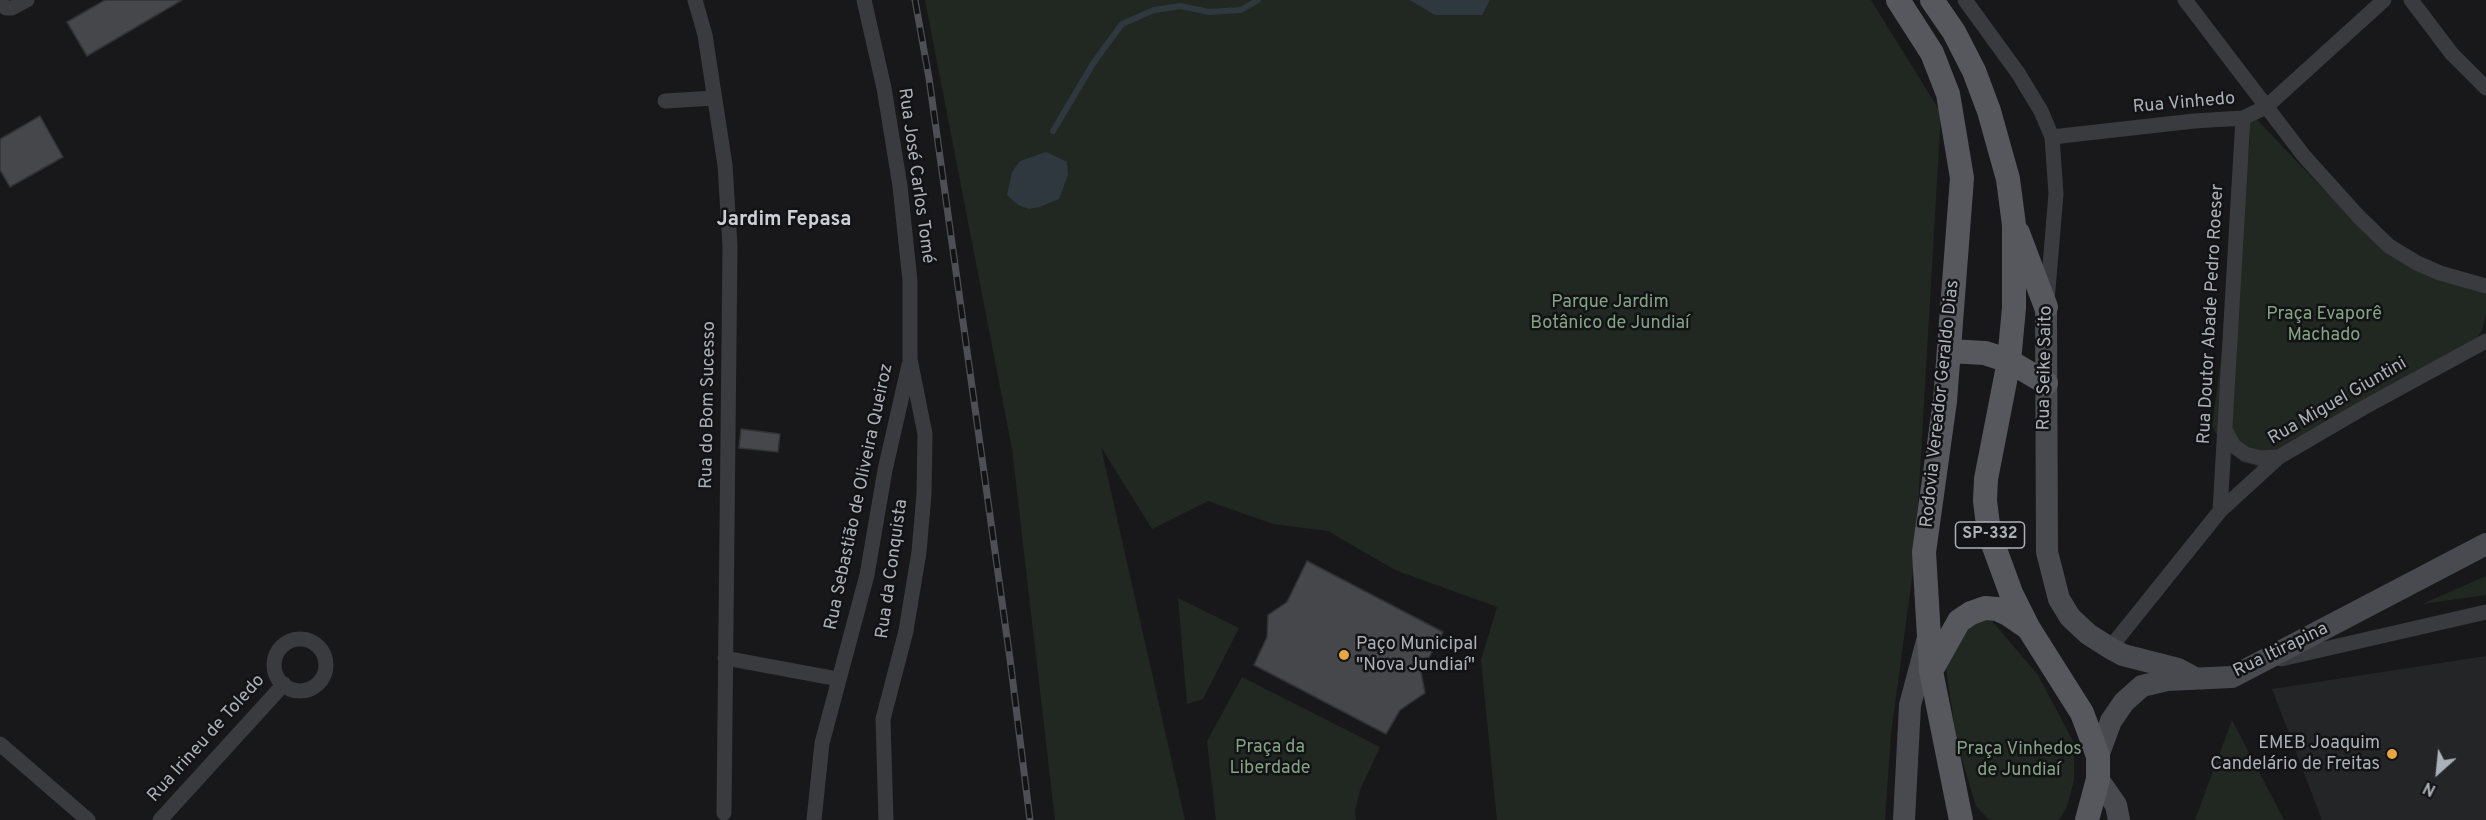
<!DOCTYPE html>
<meta charset="utf-8">
<style>
body{margin:0}
#map{position:relative;width:2486px;height:820px;overflow:hidden;background:#18181a;font-family:Overpass,sans-serif}
canvas{display:block}
.north{position:absolute;left:2408px;top:742px;width:60px;height:60px;-webkit-text-stroke:4px #131315;paint-order:stroke;rotate:207deg;font-size:16px;font-weight:700;line-height:24px;text-align:center;color:#abb1b9}
.north::after{content:'';display:block;margin:auto;width:21px;height:27px;background:#abb1b9;clip-path:polygon(50% 0,100% 100%,50% 72%,0 100%)}
</style>
<div id="map">
<canvas width="2486" height="820"></canvas>
<div class="north">N</div>
</div>
<script>
const ctx = document.querySelector('canvas').getContext('2d');
ctx.lineJoin = 'round';
function fill(path, color) { ctx.fillStyle = color; ctx.fill(path, 'evenodd'); }
const shape = rows => new Path2D(rows.map(r => 'M' + r).join(''));
function stroke(path, color, width, dash) { ctx.strokeStyle = color; ctx.lineWidth = width; ctx.lineCap = dash ? 'butt' : 'round'; ctx.setLineDash(dash || []); ctx.stroke(path); }
function write(font, color, halo, rows, align = 'center') {
  ctx.font = font + ' Overpass,sans-serif'; ctx.lineWidth = 5; ctx.setLineDash([]); ctx.textBaseline = 'middle'; ctx.strokeStyle = halo; ctx.fillStyle = color; for (const [text, x, y, turn = 0] of rows) {
    ctx.save(); ctx.translate(x, y); ctx.rotate((+turn || 0) * Math.PI / 180); ctx.textAlign = isNaN(turn) ? turn : align; if (halo) ctx.strokeText(text, 0, 0); ctx.fillText(text, 0, 0); ctx.restore();
  }
}
fill(shape([
 [2486,656,2486,820,2322,820,2272,689]
]), '#242527');
fill(shape([
 [925,0,1871,0,1941,113,1915,556,1891,734,1885,820,1497,820,1481,660,1497,607,1395,570,1328,531,1273,524,1208,501,1152,529,1101,447,1185,820,1055,820,1012,449],
 [2247,109,2366,234,2408,263,2486,292,2486,314,2482,330,2463,362,2265,468,2242,462,2224,448,2212,426,2250,141],
 [2486,576,2486,595,2422,604],
 [1178,598,1239,628,1203,699,1187,704],
 [1978,619,1992,621,2038,675,2074,743,2074,780,2067,807,2059,820,1989,820,1976,806,1957,743,1946,669,1964,632],
 [1242,677,1380,747,1360,790,1355,811,1356,820,1216,820,1207,741],
 [2232,720,2284,820,2195,820]
]), '#202821');
fill(shape([
 [1410,0,1490,0,1482,15,1435,15],
 [1046,152,1067,162,1068,175,1059,199,1039,207,1029,209,1018,205,1007,195,1012,172,1020,161]
]), '#2f383e');
stroke(shape([
 [1053,131,1094,62,1122,24,1154,10,1180,6,1209,12,1241,10,1258,0]
]), '#2f383e', 6);
const building = shape([
 [105,0,182,0,87,56,67,22,105,0],
 [40,116,63,157,10,187,0,170,0,139,40,116],
 [741,429,780,434,778,452,739,448,741,429],
 [1307,561,1443,632,1421,672,1425,693,1400,710,1386,734,1254,665,1267,637,1268,615,1287,602,1307,561]
]);
fill(building, '#45474a');
stroke(building, '#323336', 1.5);
stroke(shape([
 [695,0,705,35,725,165,730,246,724,813],
 [864,0,884,88,900,186,910,281,910,359,925,434,924,494,919,552,906,631,883,719,886,820],
 [1965,0,2018,73,2041,111,2052,137,2056,194,2047,301],
 [2185,0,2304,156,2359,217,2389,246,2417,263,2440,273,2486,286],
 [2411,0,2452,54,2486,88],
 [0,2,6,8,12,8,27,0],
 [665,101,714,98],
 [2052,137,2194,121,2243,118,2266,107,2384,0],
 [2225,430,2234,446,2245,454,2260,458,2279,457],
 [2220,511,2243,118],
 '274 665a26 26 0 1 1 52 0a26 26 0 1 1-52 0Z',
 [2110,648,2220,511,2279,457,2363,408,2486,341],
 [725,658,838,679],
 [2281,659,2486,612],
 [0,744,88,820],
 [160,820,284,684],
 [814,820,822,743,867,575,885,470,909,365]
]), '#3a3b3f', 15);
stroke(shape([
 [2046,307,2047,552,2059,599,2070,617,2088,634,2110,648,2123,655,2178,669,2191,676],
 [2098,756,2111,721,2124,702,2142,686,2167,680,2232,677,2486,544],
 [2098,779,2116,805,2119,820],
 [1904,820,1910,705,1927,641]
]), '#484a4f', 22);
stroke(shape([
 [1898,0,1932,53,1948,94,1962,178,1945,401,1924,552,1931,671,1961,820],
 [1932,0,1954,32,1974,71,1989,111,2008,179,2014,225,2014,308,2009,361,1986,479,1985,501,1989,533,2011,593,2029,629,2082,713,2098,756,2098,779,2087,820],
 [2018,233,2046,307],
 [1949,351,1985,353,2009,361,2046,383],
 [1931,671,1959,621,1971,613,1985,608,1997,609,2008,614,2027,627]
]), '#56585e', 24);
const rail = shape([
 [915,0,929,78,1010,659,1030,820]
]);
stroke(rail, '#4d4f54', 7);
stroke(rail, '#131315', 4.5, [14]);
for (const [x, y, r, color] of [
 [1344,655,6,"#e8a542"],
 [2392,754,6,"#e8a542"]
]) { const dot = new Path2D(); dot.arc(x, y, r, 0, 2 * Math.PI); ctx.fillStyle = color; ctx.fill(dot); stroke(dot, '#131315', 2); }
for (const [x, y, w] of [
 [1990,535,69]
]) { const box = new Path2D(); box.roundRect(x - w / 2, y - 13, w, 26, 4.5); ctx.fillStyle = '#131315'; ctx.fill(box); stroke(box, '#abb1b9', 1.5); }
write('bold 16px', '#abb1b9', null, [
 ["SP-332",1990,535]
]);
write('18px', '#abb1b9', '#131315', [
 ["Rua Vinhedo",2184,104,-5],
 ["Rua José Carlos Tomé",915,176,82],
 ["Rua Doutor Abade Pedro Roeser",2212,314,-87],
 ["Rua Seike Saito",2046,368,-89],
 ["Rua Miguel Giuntini",2338,402,-30],
 ["Rodovia Vereador Geraldo Dias",1941,404,-84],
 ["Rua do Bom Sucesso",709,405,-89],
 ["Rua Sebastião de Oliveira Queiroz",860,497,-78],
 ["Rua da Conquista",893,569,-82],
 ["Rua Itirapina",2281,651,-26],
 ["Rua Irineu de Toledo",207,739,-48]
]);
write('18px', '#84a384', '#131315', [
 ["Parque Jardim",1610,303],
 ["Botânico de Jundiaí",1610,324],
 ["Praça Evaporê",2324,315],
 ["Machado",2324,336],
 ["Praça da",1270,748],
 ["Liberdade",1270,769],
 ["Praça Vinhedos",2019,750],
 ["de Jundiaí",2019,771]
]);
write('18px', '#abb1b9', '#131315', [
 ["Paço Municipal",1356,645],
 ["\"Nova Jundiaí\"",1356,666],
 ["EMEB Joaquim",2380,744,"right"],
 ["Candelário de Freitas",2380,765,"right"]
], 'left');
write('bold 20px', '#cccfd5', '#131315', [
 ["Jardim Fepasa",784,221]
]);
</script>
